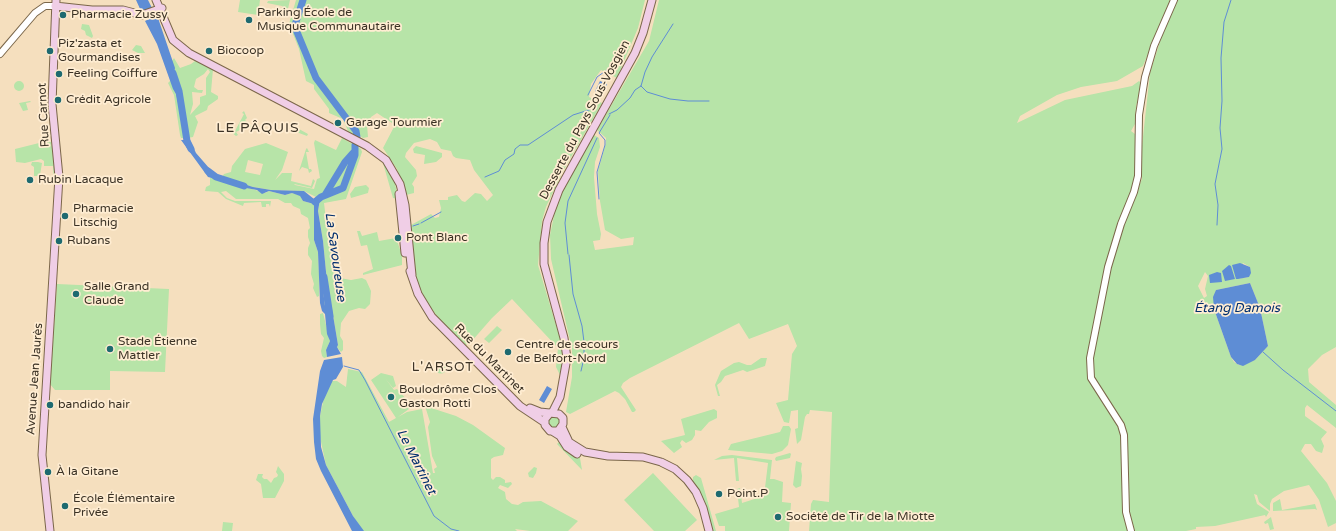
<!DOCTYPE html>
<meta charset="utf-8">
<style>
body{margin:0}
canvas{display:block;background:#f5dfbe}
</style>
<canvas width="1336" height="531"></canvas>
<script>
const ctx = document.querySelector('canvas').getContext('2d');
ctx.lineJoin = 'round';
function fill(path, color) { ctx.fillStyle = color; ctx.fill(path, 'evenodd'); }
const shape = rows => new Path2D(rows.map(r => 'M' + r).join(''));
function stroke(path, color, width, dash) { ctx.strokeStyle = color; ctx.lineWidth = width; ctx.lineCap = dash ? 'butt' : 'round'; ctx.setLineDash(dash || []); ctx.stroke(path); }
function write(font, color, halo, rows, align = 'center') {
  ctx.font = font + ' "Varela Round",sans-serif'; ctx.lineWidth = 3.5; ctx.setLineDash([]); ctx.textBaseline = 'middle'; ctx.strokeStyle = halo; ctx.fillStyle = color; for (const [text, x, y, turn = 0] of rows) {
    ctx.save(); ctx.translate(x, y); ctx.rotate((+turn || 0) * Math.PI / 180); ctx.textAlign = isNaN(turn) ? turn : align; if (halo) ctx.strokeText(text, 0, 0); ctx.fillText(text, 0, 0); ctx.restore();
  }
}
fill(shape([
 [240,0,260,0,258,15,238,12],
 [290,0,287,13,284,12,285,8,282,6,267,3,268,1],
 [296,0,645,0,638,28,617,78,601,70,591,84,589,97,602,103,562,173,546,207,542,221,538,265,561,342,563,366,560,375,556,367,558,348,512,299,492,318,471,342,466,345,441,322,425,299,415,276,411,225,431,214,435,218,439,217,441,208,439,200,448,200,448,197,457,195,462,201,465,202,475,193,481,194,487,201,493,195,474,170,470,160,456,158,453,156,451,151,441,149,437,142,430,139,414,143,406,153,405,157,416,170,417,176,412,184,414,187,414,193,406,195,397,169,383,148,395,125,377,113,371,117,367,125,368,137,363,138,359,135,358,130,354,125,351,128,354,136,348,131,343,119,329,113,329,109,314,89,314,85,306,81,299,49,289,24],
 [659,0,1170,0,1143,66,1117,81,1081,87,1057,95,1020,116,1017,123,1065,100,1132,86,1139,81,1141,83,1136,107,1135,124,1131,131,1135,134,1136,176,1122,227,1142,179,1142,171,1140,164,1150,73,1163,32,1177,0,1336,0,1336,347,1322,355,1308,369,1309,382,1336,405,1336,428,1307,405,1305,408,1305,416,1327,432,1321,439,1324,446,1322,453,1316,451,1311,444,1305,444,1301,451,1327,483,1336,501,1336,523,1328,527,1319,500,1309,485,1284,491,1272,499,1270,504,1270,511,1259,502,1257,495,1254,494,1257,504,1269,512,1266,517,1265,515,1215,526,1196,527,1196,529,1186,531,809,531,811,504,813,500,829,502,832,412,810,410,809,414,807,414,805,417,801,440,797,444,795,429,798,428,798,410,791,411,789,423,784,422,776,403,788,400,792,354,797,346,788,324,749,339,739,323,630,378,623,383,621,387,636,410,634,412,632,412,625,399,619,393,615,391,570,414,566,412,572,377,572,349,551,259,550,235,556,206,565,186,594,135,599,138,600,147,595,162,594,177,597,214,601,234,600,240,593,241,595,250,633,245,634,237,621,239,605,230,600,201,598,171,606,143,606,138,597,130,649,41],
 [1243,263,1250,267,1249,277,1236,279],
 [1205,272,1208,276,1205,289,1207,296,1204,298,1198,286],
 [1250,283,1260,308,1268,346,1255,360,1239,365,1234,362,1231,357,1214,309,1216,290],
 [82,24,89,25,93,36,92,38,86,35,85,31,81,29],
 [136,45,141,46,145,53,138,53,132,50],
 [174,58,180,68,191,64,195,61,213,69,211,92,218,96,218,99,208,106,207,110,195,116,198,122,193,137,188,138,188,132,184,130,186,138,181,138,180,135,174,95,168,83,171,80,176,94,180,111,181,100,180,93,175,86,176,80,172,61],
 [208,69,210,72,206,78,206,95,200,97,200,104,190,115,193,104,192,92,202,93,203,90,198,90,194,87,196,79,204,74],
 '14 86a5 5 0 1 1 10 0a5 5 0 1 1-10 0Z',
 [30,101,31,102,26,103,28,110,23,111,19,103],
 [244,111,247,118,245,120,251,126,253,124,256,126,256,128,253,130,252,127,240,130,236,132,238,135,236,136,231,132,233,130,235,131,244,114,242,113],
 [292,128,299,129,308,134,307,136,291,130],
 [342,138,361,149,362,152,346,199,324,203,327,228,330,235,328,239,337,251,340,262,340,278,351,280,362,278,366,280,371,291,370,304,365,309,359,308,349,311,341,323,340,336,343,341,343,350,341,352,337,347,338,345,332,309,325,306,323,290,327,282,323,241,318,211,320,199,304,191,271,190,236,184,265,193,269,191,285,195,292,193,300,195,303,201,314,204,314,240,318,252,319,275,319,296,317,297,313,288,314,284,311,274,312,261,308,255,308,248,310,243,308,237,308,230,310,228,308,218,301,214,300,209,293,206,291,203,285,203,278,199,236,199,226,191,221,192,227,198,235,201,277,201,271,201,270,207,269,204,266,204,266,207,262,207,261,202,244,203,243,206,226,199,218,192,205,191,206,187,210,185,210,178,217,175,222,177,224,174,231,172,232,166,245,149,266,143,288,152,282,170,275,180,282,173,292,173,291,181,311,186,313,179,315,181,312,188,294,184,295,185,314,189,317,179,320,178,314,143,315,140,336,150],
 [248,160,263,164,260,175,245,172],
 [51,142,55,165,54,182,53,166,44,166,44,161,41,159,25,163,16,162,15,149,39,143,41,146,42,143],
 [416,146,442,153,442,157,436,162,424,164,425,155,414,153,413,149],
 [307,148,309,152,306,152,309,169,311,169,312,171,309,173,308,169,302,167,299,171,306,149],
 [32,162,38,162,42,163,39,181,39,176,34,176,34,167,31,165],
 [383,163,395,183,398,199,393,198],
 [366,185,369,188,368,193,351,198,350,194,355,187],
 [357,231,360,231,362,236,377,232,379,241,396,238,402,255,402,265,363,275,363,273,373,269,367,245,361,246],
 [57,284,169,289,165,372,110,371,110,390,55,390,50,384],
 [323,313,330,341,326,350,327,357,324,358,322,356,321,351,324,338,321,334,320,324,320,314],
 [497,326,502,330,489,343,484,339],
 [761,358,767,358,765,366,747,372,743,370,725,376,721,382,717,385,720,396,718,396,715,385,721,371,734,363,739,362,747,365,751,365],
 '435.5 368a5.5 5.5 0 1 1 11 0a5.5 5.5 0 1 1-11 0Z',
 [348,369,362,372,389,422,396,418,371,380,381,373,393,376,396,386,393,388,385,378,394,390,397,389,408,401,406,405,409,409,398,417,407,412,422,409,433,473,435,473,434,469,437,467,432,456,428,427,430,422,425,406,456,416,473,425,505,448,503,455,494,457,491,459,491,478,493,480,496,477,500,477,505,480,505,483,511,482,512,484,508,488,500,485,498,488,505,492,506,499,512,504,518,505,523,502,541,501,578,521,568,531,530,531,515,529,517,531,361,531,326,465,320,437,320,416,327,384,332,381,337,381,346,387],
 [714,409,717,411,717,418,709,422,701,431,695,430,695,435,692,440,686,443,682,440,680,443,682,447,674,453,661,441,685,435,681,419],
 [558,416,561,422,558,428,549,427,547,418,549,417],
 [783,426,789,426,791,429,788,445,782,451,772,454,728,450,731,444,780,432],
 [561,440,580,458,582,470,557,444],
 [790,453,791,454,790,458,776,461,775,459,776,457],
 [732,455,772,460,770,479,774,479,783,482,782,502,791,503,789,531,725,531,725,526,719,526,715,514,739,507,737,489,740,488,742,503,764,496,768,463,737,458,739,481,736,481,734,458,714,460,722,456],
 [796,461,802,463,801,469,802,476,801,486,796,488,793,485],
 [278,466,284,474,284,481,275,498,263,498,261,484,256,480,258,474,263,474,262,477,264,479,267,479,271,483,274,478,277,477,278,475,276,472],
 [534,467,537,468,536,473,533,478,529,477,528,473],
 [653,473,697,520,685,531,654,531,624,500],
 [696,475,701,478,716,531,713,531,706,505,693,482,693,477],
 [1280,499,1282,510,1315,504,1317,510,1315,509,1273,511,1273,503],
 [1271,517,1274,529,1266,531,1270,530,1268,523,1265,524,1264,522],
 [223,522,233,523,232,531,222,531]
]), '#b7e4a8');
fill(shape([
 [136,0,148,0,152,8,141,11],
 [157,15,175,68,174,73,176,80,175,86,180,93,183,107,183,110,180,111,176,94,173,89,157,44,145,21],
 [600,81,607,84,602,95,595,91],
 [181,140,190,140,196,153,216,176,212,178,208,177],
 [237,182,253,187,271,190,304,191,314,199,318,196,320,199,318,211,323,241,327,282,323,290,325,306,332,309,338,345,337,347,341,354,327,357,326,350,330,341,327,334,325,314,322,311,320,303,318,252,314,240,314,204,303,201,300,196,292,193,285,195,269,191,262,194,257,190,241,187,236,184],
 [1240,263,1250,267,1251,273,1249,277,1238,279,1236,279,1232,265],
 [1229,265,1231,266,1235,279,1225,281,1222,271],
 [1217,272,1221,273,1222,282,1210,283,1209,275],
 [1250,283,1260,308,1268,346,1255,360,1243,366,1237,364,1231,357,1214,309,1213,297,1216,290],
 [342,357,343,367,336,379,333,380,322,404,320,416,321,447,326,465,353,516,364,531,352,531,321,471,316,459,314,442,313,419,320,371,324,360],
 [547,386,552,389,544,403,539,400]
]), '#5e8dd5');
stroke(shape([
 [641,86,647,92,670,99,688,101,709,101],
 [588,95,597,77,614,65,619,54],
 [609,114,617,110,630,98,635,90,641,86,645,72,652,57,673,24],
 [485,177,499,171,505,160,514,154,515,149,520,145,528,145,573,115,595,108],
 [599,199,597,172,605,145,605,140,599,133,610,115],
 [421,223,441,212],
 [1217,225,1218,205,1215,184,1222,149,1220,128,1222,101,1221,58,1224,22,1231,0],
 [413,226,419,224],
 [568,254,565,223,568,201,597,138],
 [569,255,573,294,582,326,584,342,584,358,581,371],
 [1263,352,1283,370,1336,411],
 [344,366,359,370,365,380,434,516,451,529,459,531]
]), '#5e8dd5', 1);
stroke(shape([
 [303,0,295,25,297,32,316,78,356,131,357,137,355,145,355,155,343,188,321,197,315,202],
 [173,73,179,91,187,141,191,149],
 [208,171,216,177,244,186],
 [325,195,345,162,353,153],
 [324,277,330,316]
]), '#5e8dd5', 7);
const tertiary = shape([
 [0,54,35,13,45,6,55,6],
 [1131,531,1126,512,1124,435,1121,425,1091,378,1090,358,1108,267,1121,224,1134,192,1138,176,1139,115,1145,77,1154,46,1174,0]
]);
const secondary = shape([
 [156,0,173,40,189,53,367,146,386,160,400,184,402,192,405,205,412,275],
 [55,6,92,10,123,10,142,15,162,8],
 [399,194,405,253],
 [410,271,418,294,432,317,520,406,544,422],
 [530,408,540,412,559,414,563,418,563,424,558,431,550,431,545,425,545,419,550,413],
 [552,413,560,397,567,358,564,338,544,264,544,243,547,222,559,190,635,53,643,33,652,0],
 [562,427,569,442,585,452,608,456,643,457,661,462,675,469,687,480,696,492,703,508,709,531],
 [552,431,560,436,567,447,577,454],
 [50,531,42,455,59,177,52,104,56,0]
]);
stroke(tertiary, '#7b674a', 8);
stroke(secondary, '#7b674a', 9);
stroke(tertiary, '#fff', 6);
stroke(secondary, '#f0cee6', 7);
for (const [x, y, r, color] of [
 [63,15,4,"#1e6a70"],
 [249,20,4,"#1e6a70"],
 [50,51,4,"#1e6a70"],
 [209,51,4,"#1e6a70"],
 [59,74,4,"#1e6a70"],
 [58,100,4,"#1e6a70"],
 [338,123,4,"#1e6a70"],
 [30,180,4,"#1e6a70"],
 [65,216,4,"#1e6a70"],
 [398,238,4,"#1e6a70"],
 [59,241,4,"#1e6a70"],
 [76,294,4,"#1e6a70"],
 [110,349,4,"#1e6a70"],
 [508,352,4,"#1e6a70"],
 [391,397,4,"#1e6a70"],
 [50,405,4,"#1e6a70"],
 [48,472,4,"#1e6a70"],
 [719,494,4,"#1e6a70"],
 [65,506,4,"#1e6a70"],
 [778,517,4,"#1e6a70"]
]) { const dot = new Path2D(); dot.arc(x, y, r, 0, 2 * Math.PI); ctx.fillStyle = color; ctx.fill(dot); stroke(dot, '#ffedd2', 1.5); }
write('12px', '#3b3225', '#ffedd2', [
 ["Parking École de",257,13],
 ["Musique Communautaire",257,27],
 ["Pharmacie Zussy",71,15],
 ["Piz'zasta et",58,44],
 ["Gourmandises",58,58],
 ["Biocoop",217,51],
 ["Feeling Coiffure",67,74],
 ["Crédit Agricole",66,100],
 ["Garage Tourmier",346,123],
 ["Rubin Lacaque",38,180],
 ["Pharmacie",73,209],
 ["Litschig",73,223],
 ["Pont Blanc",406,238],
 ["Rubans",67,241],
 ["Salle Grand",84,287],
 ["Claude",84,301],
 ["Stade Étienne",118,342],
 ["Mattler",118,356],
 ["Centre de secours",516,345],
 ["de Belfort-Nord",516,359],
 ["Boulodrôme Clos",399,390],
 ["Gaston Rotti",399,404],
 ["bandido hair",58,405],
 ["À la Gitane",56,472],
 ["Point.P",727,494],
 ["École Élémentaire",73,499],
 ["Privée",73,513],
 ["Société de Tir de la Miotte",786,517]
], 'left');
write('12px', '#3b3225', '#ffedd2', [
 ["Rue Carnot",44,115,-93],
 ["Desserte du Pays Sous-Vosgien",585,120,-62],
 ["Rue du Martinet",489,359,45],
 ["Avenue Jean Jaurès",35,379,-86]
]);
write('italic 13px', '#012e6e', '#ffedd2', [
 ["La Savoureuse",335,257,82],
 ["Étang Damois",1237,309],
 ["Le Martinet",416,462,63]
]);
ctx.letterSpacing = '1px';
write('13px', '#3b3225', '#ffedd2', [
 ["L'ARSOT",443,368]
]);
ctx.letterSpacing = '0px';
ctx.letterSpacing = '1px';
write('14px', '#3b3225', '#ffedd2', [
 ["LE PÂQUIS",258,128]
]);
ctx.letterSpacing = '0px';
</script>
